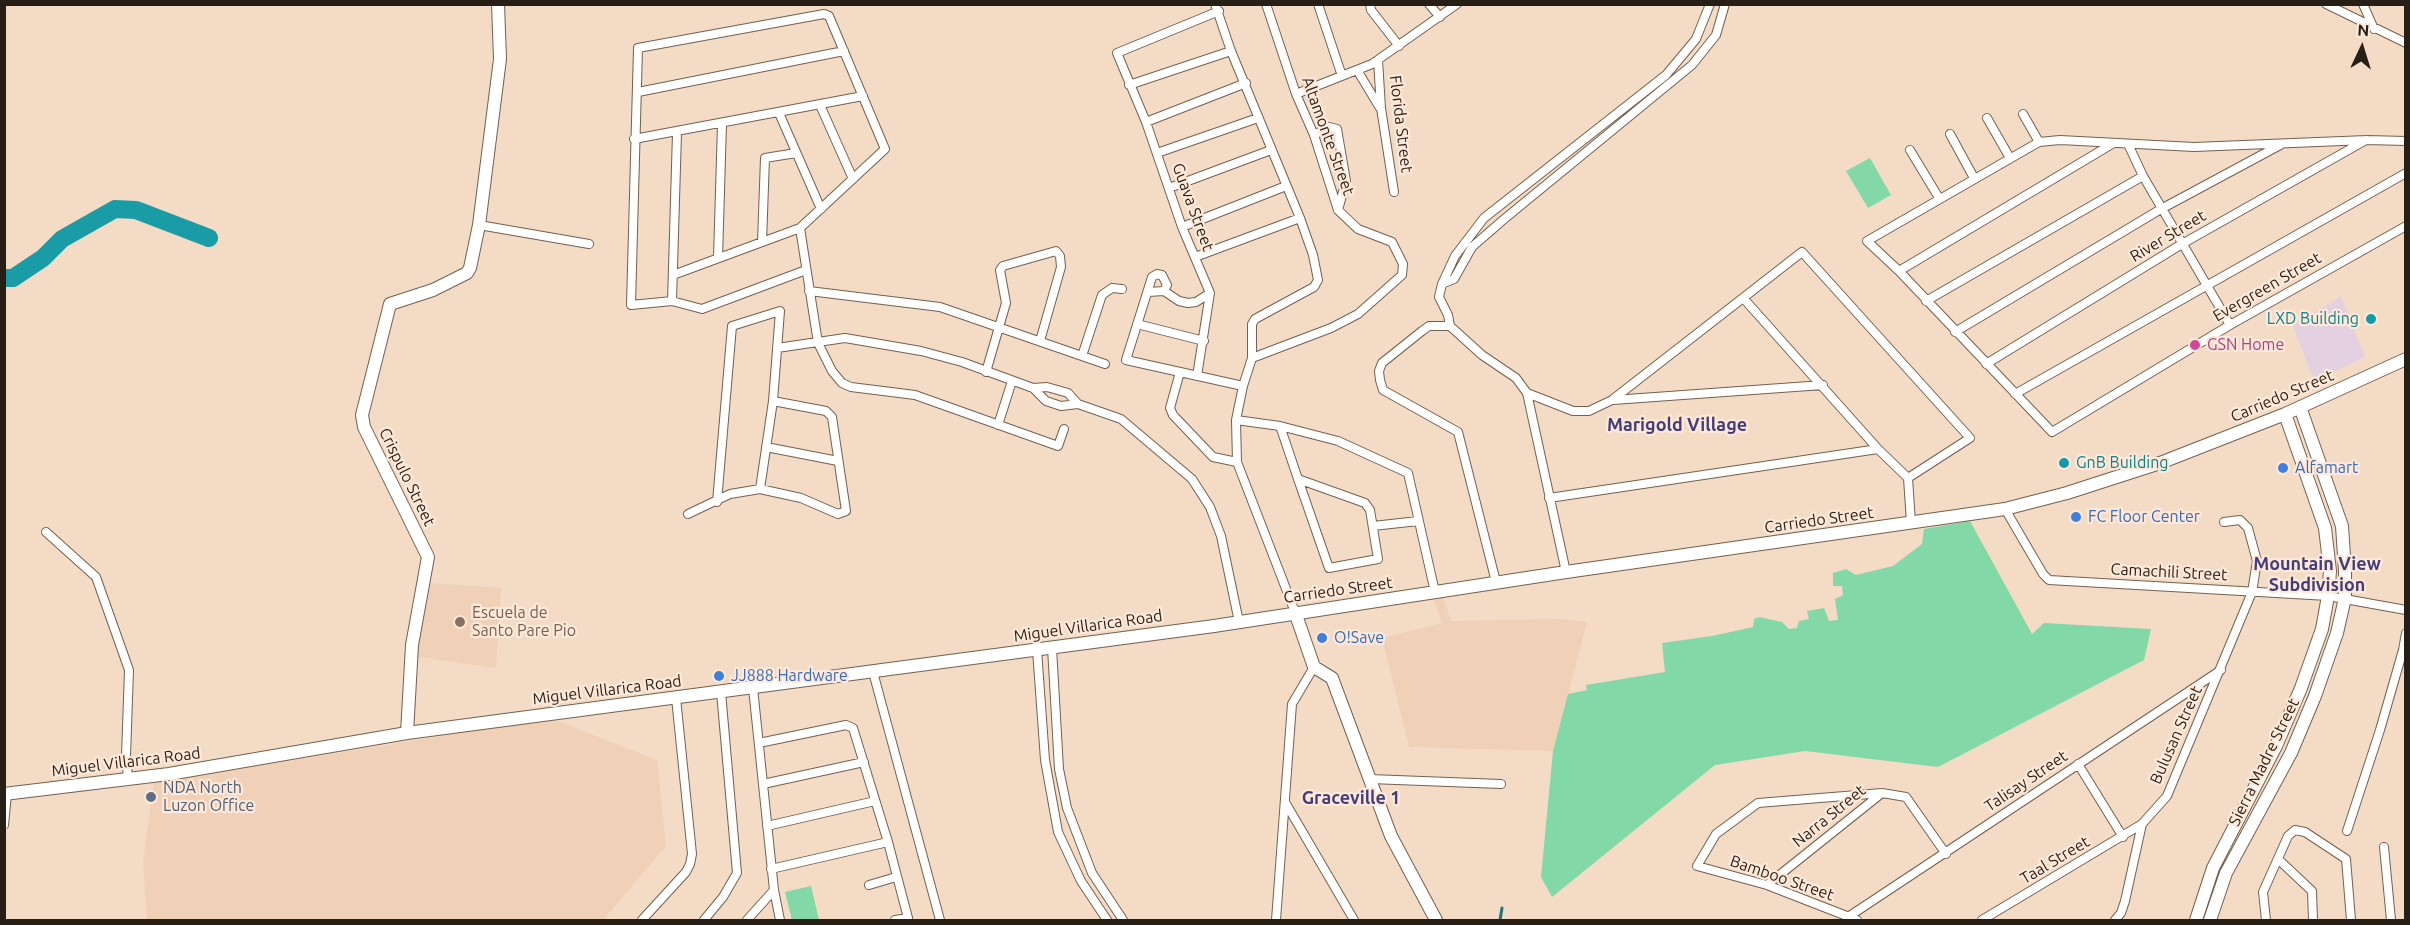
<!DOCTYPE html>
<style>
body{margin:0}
#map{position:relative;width:2410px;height:925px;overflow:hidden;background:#f4dbc6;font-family:Ubuntu,sans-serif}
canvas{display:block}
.frame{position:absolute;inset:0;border:6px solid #271e16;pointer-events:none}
.north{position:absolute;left:2332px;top:18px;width:60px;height:60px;-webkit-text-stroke:4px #fee9d9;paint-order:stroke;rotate:4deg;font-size:16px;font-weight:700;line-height:24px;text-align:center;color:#271e16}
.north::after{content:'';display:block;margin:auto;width:21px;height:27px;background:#271e16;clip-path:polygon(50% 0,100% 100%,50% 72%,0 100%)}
</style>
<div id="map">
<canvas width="2410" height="925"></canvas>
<div class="frame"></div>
<div class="north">N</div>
</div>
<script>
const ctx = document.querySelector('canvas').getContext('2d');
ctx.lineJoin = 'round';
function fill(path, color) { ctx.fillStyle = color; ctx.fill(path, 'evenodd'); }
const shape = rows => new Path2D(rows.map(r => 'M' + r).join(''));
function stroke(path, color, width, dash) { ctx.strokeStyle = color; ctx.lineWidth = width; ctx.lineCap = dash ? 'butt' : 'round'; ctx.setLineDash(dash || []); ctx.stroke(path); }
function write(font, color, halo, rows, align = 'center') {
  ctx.font = font + ' Ubuntu,sans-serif'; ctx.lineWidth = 4.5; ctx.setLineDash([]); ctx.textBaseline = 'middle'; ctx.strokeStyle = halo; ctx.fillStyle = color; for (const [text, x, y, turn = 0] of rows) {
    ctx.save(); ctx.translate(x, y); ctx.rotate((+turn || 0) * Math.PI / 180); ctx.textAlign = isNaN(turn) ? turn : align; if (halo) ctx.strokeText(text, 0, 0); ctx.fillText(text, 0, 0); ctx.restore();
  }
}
fill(shape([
 [2341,296,2365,357,2314,381,2293,326]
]), '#e3d0e0');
fill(shape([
 [429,583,501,588,496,668,413,656],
 [1443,597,1451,621,1559,619,1587,622,1553,751,1409,747,1382,638,1442,623,1433,598],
 [550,718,657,760,666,846,603,920,147,920,143,863,154,780,193,777]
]), '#f0d0b6');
fill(shape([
 [1870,158,1891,195,1868,208,1846,171],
 [1970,521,2032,634,2044,623,2151,629,2144,660,1938,767,1805,751,1715,765,1552,897,1541,877,1553,751,1568,694,1587,690,1586,685,1665,672,1662,643,1712,636,1753,627,1754,619,1759,617,1782,622,1789,629,1797,628,1799,621,1809,619,1807,611,1824,608,1829,621,1838,620,1835,599,1843,595,1842,586,1833,586,1833,573,1846,569,1856,575,1893,566,1922,544,1924,529],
 [811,886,819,920,792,920,785,892]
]), '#82d8a6');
stroke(shape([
 [1500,920,1502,908]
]), '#1e767b', 3);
stroke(shape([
 [4,278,13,278,43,258,62,239,115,209,136,210,209,238]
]), '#1a9ca6', 18);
const street = shape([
 [1215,4,1231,51,1300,218,1313,255,1318,280,1314,287,1255,319,1252,324,1252,358],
 [1266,4,1296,94,1314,135,1338,210,1358,229,1392,242,1403,264,1402,275,1358,314,1331,328,1252,358,1243,386,1236,420,1237,462,1295,612],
 [1318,4,1342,76],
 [1370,4,1371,10,1399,46],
 [1429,4,1440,17],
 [2326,4,2406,43],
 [2363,4,2374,29],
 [1378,60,1381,108,1394,192],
 [1357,70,1380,108],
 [1129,85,1231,51],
 [638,92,844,51],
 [1296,94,1372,64,1457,4],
 [820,105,853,179],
 [779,113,821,209],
 [2023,114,2039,142],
 [1987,118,2010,158],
 [1146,122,1246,83],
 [1950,134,1974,178],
 [1314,135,1329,127,1337,129,1346,181,1338,210],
 [634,139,863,96],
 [2406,141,2367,140,2194,147,2060,140,2039,142,1867,241,1899,271,2052,432,2230,325,2406,226],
 [2128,144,2143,176,2230,325],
 [1910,150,1939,198],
 [1157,153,1258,118],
 [1169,188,1271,150],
 [479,225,589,244],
 [1182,227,1286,186],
 [800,228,818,343,832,371,842,383,851,387,915,395,1058,446,1064,429],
 [762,242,765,158,796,153],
 [1195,257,1300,218],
 [718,258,722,124],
 [1899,271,2112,144],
 [673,275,800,228,885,149,829,16,824,14,638,48,631,305,672,301,702,309,806,270],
 [1442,284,1455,256,1484,218,1666,75,1696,39,1710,4],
 [809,291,940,307,1105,364],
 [1164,291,1167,285,1162,275,1157,274,1152,277,1126,360,1243,386],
 [1148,292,1164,291,1179,301,1188,303,1196,302,1210,293],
 [1744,299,1878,449,1908,478,1911,523],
 [672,301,677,133],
 [1926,301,2143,176],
 [1137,324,1204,341],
 [1450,326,1429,326,1422,331,1382,363,1379,371,1380,380,1383,390,1458,432,1496,582],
 [1955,332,2161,209,2282,144],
 [777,348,845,338,921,351,962,362,1033,388,1047,387,1068,393,1078,404],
 [1082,356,1102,295,1112,288,1122,289],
 [1986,364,2182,244,2366,140],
 [986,372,1006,303,1000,270,1003,266,1056,251,1060,256,1061,267,1040,341],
 [1180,372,1170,408,1173,415,1213,457,1237,462],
 [1197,376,1210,293,1182,227,1146,122,1117,53,1219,11],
 [1033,388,1046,401,1061,406,1078,404,1121,419,1192,479,1210,507,1221,536,1239,622],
 [1527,393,1573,411,1589,411,1612,400,1802,252,1970,438,1908,478],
 [2015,394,2406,173],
 [1613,400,1823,385],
 [1236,420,1280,426,1338,441,1408,473,1435,592],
 [998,425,1012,381],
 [1280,426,1298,479,1329,568,1378,559,1370,510,1365,503,1298,479],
 [766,447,838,461],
 [1549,498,1878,449],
 [717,502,732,326,780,311,773,401,760,489],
 [2005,509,2043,574,2049,580,2328,596,2406,610],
 [688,514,730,494,760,489,801,498,838,514,846,511,832,417,826,411,773,401],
 [1373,526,1418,521],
 [46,532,96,577,129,670,126,756,128,778],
 [1566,572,1527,393,1516,378,1482,355,1450,326,1448,315,1439,297,1442,284,1454,279,1472,247,1503,220,1692,65,1716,35,1725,4],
 [1052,648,1059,769,1067,808,1092,873,1123,920],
 [1037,650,1045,760,1058,832,1081,881,1107,920],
 [873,672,940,920],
 [753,688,774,890,780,920],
 [759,743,846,725,853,728,888,842],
 [2078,764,2123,837],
 [1370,779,1501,784],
 [763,784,864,762],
 [1285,802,1354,920],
 [4,825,7,794],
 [767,826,875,801],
 [2347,831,2380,730,2403,650,2406,633],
 [2384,847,2391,920],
 [2279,860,2312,891,2313,920],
 [771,869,888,842,908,918,895,920],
 [869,885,896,877],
 [1767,885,1882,793],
 [1848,917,2221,670],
 [642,920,686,872,690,864,692,854,676,698],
 [704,920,723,897,737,873,721,692],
 [747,920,774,890],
 [1276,920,1292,704,1314,667],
 [1857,920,1767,885,1697,866,1716,834,1758,803,1882,793,1906,797,1946,854],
 [1982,920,2142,824],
 [2115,920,2121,913,2125,901,2142,824,2167,796,2252,592,2257,561,2248,528,2240,520,2224,522],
 [2266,920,2263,892,2288,836,2295,830,2305,832,2346,859,2351,920]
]);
const secondary = shape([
 [1295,612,1314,667,1332,678,1391,836,1436,920],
 [407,733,412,645,428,557,364,427,362,415,390,304,433,290,467,273,470,268,479,225,500,59,498,4],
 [4,794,169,774,407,733,1214,626,1566,572,2005,509,2067,493,2160,463,2285,414,2406,359],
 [2196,920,2213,868,2276,746,2301,688,2322,629,2328,596,2330,571,2325,528,2285,414],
 [2210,920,2226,873,2291,753,2315,696,2337,633,2345,598,2345,571,2342,526,2300,407]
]);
stroke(street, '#75604d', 10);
stroke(secondary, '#75604d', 14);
stroke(street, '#fff', 8);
stroke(secondary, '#fff', 12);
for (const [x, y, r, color] of [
 [2371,319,6,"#0f9aa8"],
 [2195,345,6,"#d1479c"],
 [2064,463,6,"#0f9aa8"],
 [2283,468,6,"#3f7fe0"],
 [2076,517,6,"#3f7fe0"],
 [460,622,6,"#8d6e63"],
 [1322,638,6,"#3f7fe0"],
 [719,676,6,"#3f7fe0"],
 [151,797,6,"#5c6f8a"]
]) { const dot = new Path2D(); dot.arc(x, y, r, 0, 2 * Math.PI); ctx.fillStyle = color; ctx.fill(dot); stroke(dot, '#fee9d9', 2); }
write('16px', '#271e16', '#fee9d9', [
 ["Florida Street",1401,124,83],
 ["Altamonte Street",1328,136,70],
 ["Guava Street",1193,207,70],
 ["River Street",2168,236,-31],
 ["Evergreen Street",2267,287,-30],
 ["Carriedo Street",2282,396,-23],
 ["Crispulo Street",407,477,64],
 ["Carriedo Street",1819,520,-8],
 ["Camachili Street",2169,572,3],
 ["Carriedo Street",1338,590,-8],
 ["Miguel Villarica Road",1088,626,-8],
 ["Miguel Villarica Road",607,690,-7],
 ["Bulusan Street",2176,735,-66],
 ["Miguel Villarica Road",126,762,-7],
 ["Sierra Madre Street",2264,762,-64],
 ["Talisay Street",2026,781,-34],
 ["Narra Street",1829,816,-39],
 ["Taal Street",2055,860,-31],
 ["Bamboo Street",1782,878,19]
]);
write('16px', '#0d838f', '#fee9d9', [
 ["LXD Building",2359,319],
 ["GnB Building",2076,463,"left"]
], 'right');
write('16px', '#b23c85', '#fee9d9', [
 ["GSN Home",2207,345]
], 'left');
write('16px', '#366cbe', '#fee9d9', [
 ["Alfamart",2295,468],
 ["FC Floor Center",2088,517],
 ["O!Save",1334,638],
 ["JJ888 Hardware",731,676]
], 'left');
write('16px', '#785e54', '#fee9d9', [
 ["Escuela de",472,613],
 ["Santo Pare Pio",472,631]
], 'left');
write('16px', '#4e5e75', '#fee9d9', [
 ["NDA North",163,788],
 ["Luzon Office",163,806]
], 'left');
write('bold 18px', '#433e7b', '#fee9d9', [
 ["Marigold Village",1677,425],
 ["Mountain View",2317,564],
 ["Subdivision",2317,585],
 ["Graceville 1",1351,798]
]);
</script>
